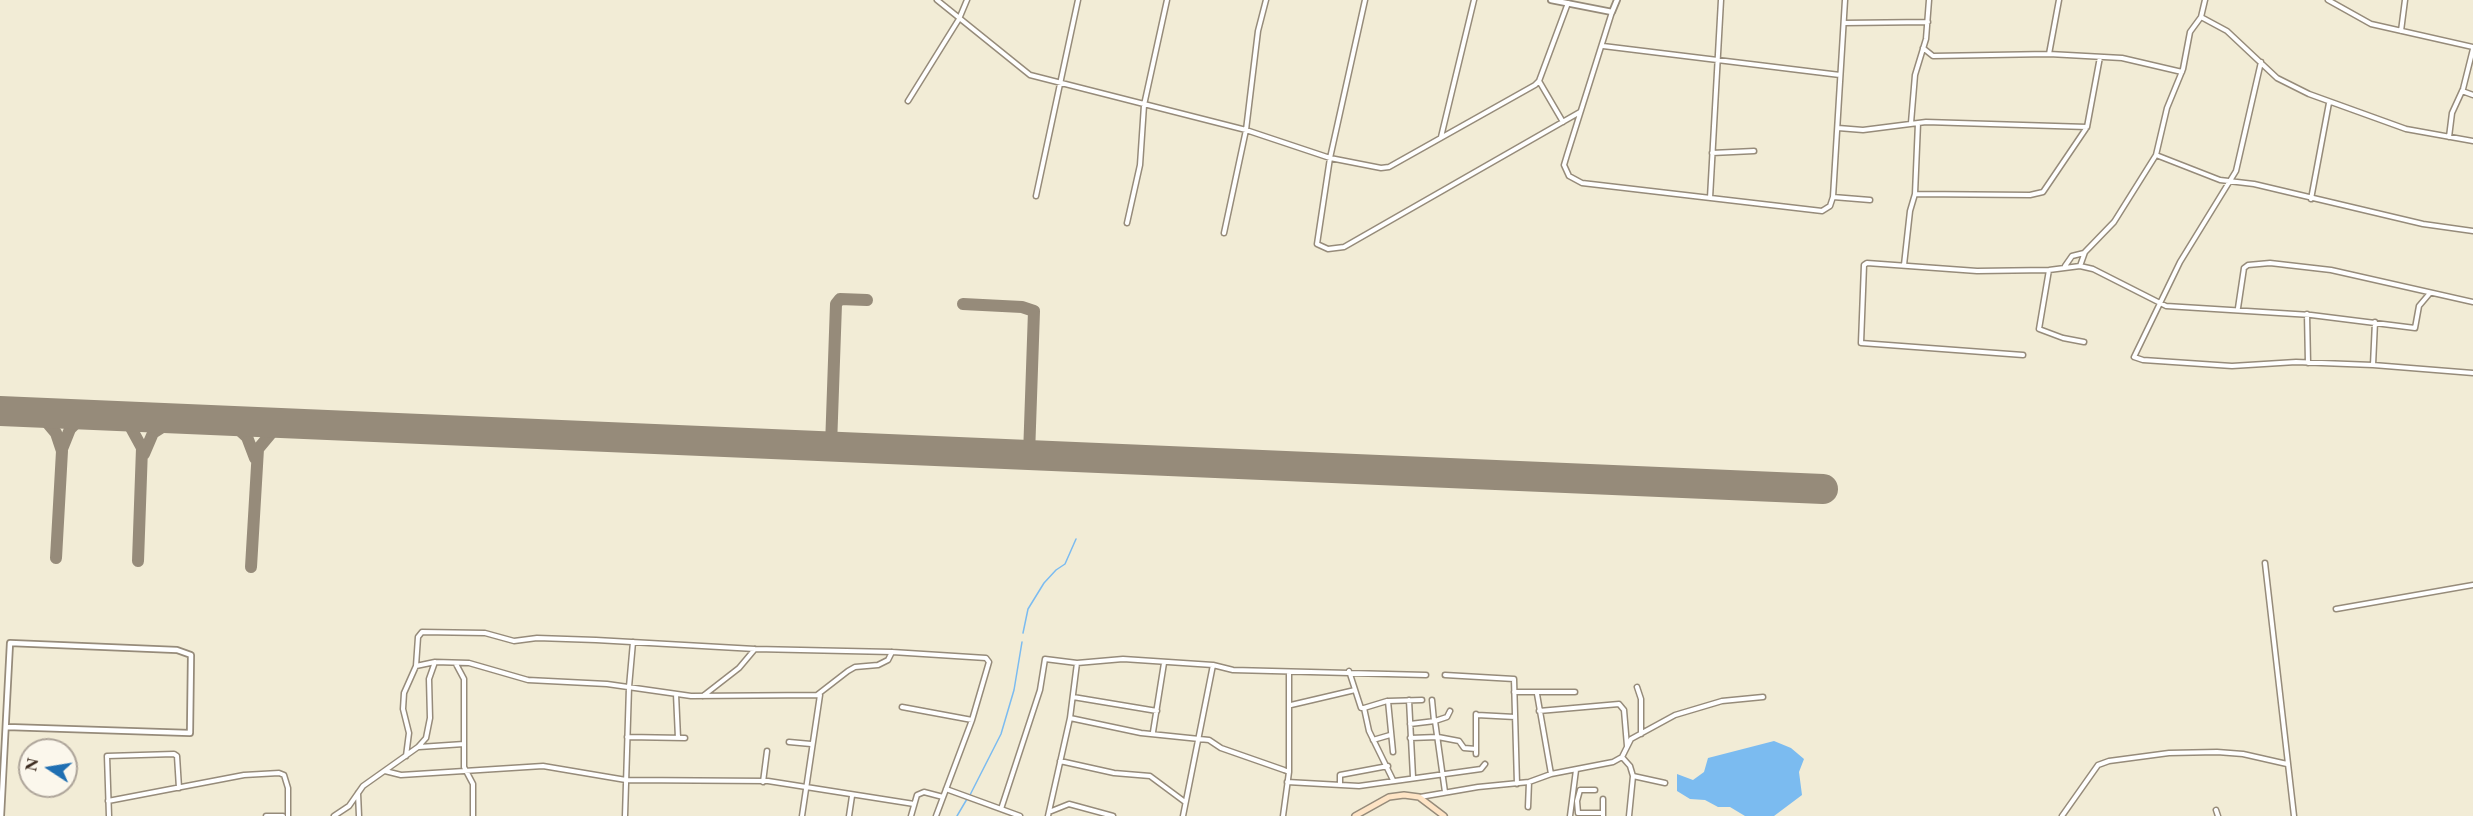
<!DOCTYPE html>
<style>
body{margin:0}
#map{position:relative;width:2473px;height:816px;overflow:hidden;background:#f2ecd6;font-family:"EB Garamond",serif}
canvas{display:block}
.north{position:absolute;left:18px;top:738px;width:60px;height:60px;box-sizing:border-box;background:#fbf7ec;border:2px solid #aea59a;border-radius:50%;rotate:282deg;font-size:16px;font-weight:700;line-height:24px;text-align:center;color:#3b2a1e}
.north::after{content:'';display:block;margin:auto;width:21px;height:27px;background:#1f6fb2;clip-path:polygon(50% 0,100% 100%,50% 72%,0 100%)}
</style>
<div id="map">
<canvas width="2473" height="816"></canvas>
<div class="north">N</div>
</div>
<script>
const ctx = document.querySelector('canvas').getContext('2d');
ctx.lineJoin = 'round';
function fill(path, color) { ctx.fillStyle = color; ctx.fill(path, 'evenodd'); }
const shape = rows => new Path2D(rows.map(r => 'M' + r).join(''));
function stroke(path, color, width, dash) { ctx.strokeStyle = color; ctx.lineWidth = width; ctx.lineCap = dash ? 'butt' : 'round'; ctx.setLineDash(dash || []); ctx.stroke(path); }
fill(shape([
 [1774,741,1791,748,1804,759,1799,772,1802,795,1774,816,1745,816,1730,807,1718,807,1705,800,1690,799,1677,791,1677,774,1693,780,1704,772,1708,758]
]), '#7bbbf0');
stroke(shape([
 [1023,633,1028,609,1044,583,1056,570,1065,564,1076,539],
 [970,795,1001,734,1014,690,1022,642],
 [957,816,967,799]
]), '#7bbbf0', 1.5);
stroke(shape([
 [963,304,1022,307,1034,311,1029,455],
 [22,412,45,420,56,433,62,451,56,558],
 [106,415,123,420,130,426,142,448,138,561],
 [225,421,233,424,247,437,255,458],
 [831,446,836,304,840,299,867,300],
 [62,449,70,429,77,422,93,415],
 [144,454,153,433,175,419],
 [251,567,258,449,273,431,296,423]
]), '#968b7a', 12);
stroke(shape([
 [0,411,1823,489]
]), '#968b7a', 30);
const minor = shape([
 [937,0,1030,75,1246,130,1330,158,1381,168,1389,167,1535,85,1539,81,1568,3],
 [1365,0,1330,158,1317,244,1328,249,1344,247,1580,112],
 [2205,0,2201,17,2190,32,2183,69,2167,108,2156,155,2220,180,2254,184,2423,224,2473,231],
 [2328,0,2371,24,2473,47],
 [1612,12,1567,155,1564,165,1569,176,1582,183,1822,211,1830,206,1833,197,1845,0],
 [2201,17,2227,31,2277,78,2309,94,2406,129,2473,141],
 [1844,23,1928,22],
 [2401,31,2405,0],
 [1603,46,1840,75],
 [1923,48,1933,56,2049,54,2122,58,2182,72],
 [2049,54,2059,0],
 [2261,62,2236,171,2180,262,2134,357,2143,360,2232,366,2296,362,2373,365,2473,373],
 [1539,81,1563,122],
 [2462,91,2473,95],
 [908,101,959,19,967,0],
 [1911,123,1915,75,1926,39,1929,0],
 [1838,128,1863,130,1926,122,2087,127,2100,57],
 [1441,137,1474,0],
 [2449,137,2452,113,2463,89,2473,49],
 [1712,153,1754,151],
 [1915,194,2030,195,2043,192,2087,127],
 [1036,196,1078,0],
 [1833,197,1870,200],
 [1710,198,1721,0],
 [2311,199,2329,103],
 [1127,223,1140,165,1144,105,1167,0],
 [1224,233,1246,130,1258,31,1266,0],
 [1904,265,1910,211,1915,194,1918,123],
 [2065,266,2072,256,2084,253],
 [2080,266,2085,252,2114,222,2156,155],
 [2049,270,2039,329,2063,338,2084,342],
 [2238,308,2244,268,2248,265,2270,263,2331,270,2473,302],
 [2307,314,2308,363],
 [2023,355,1861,343,1864,265,1867,263,1977,271,2049,270,2080,266,2093,269,2166,306,2311,315,2415,328,2419,306,2430,293],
 [2373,365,2375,322],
 [2265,563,2294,816],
 [2336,609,2473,585],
 [456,664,464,679,464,767,473,784,473,816],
 [416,666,435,662,469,663,528,680,607,684,691,696,820,695,802,816],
 [1349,671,1361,708,1364,708,1369,731,1393,780],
 [1289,672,1289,772],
 [1445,675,1514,679,1517,784],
 [1637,687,1641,699,1641,734],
 [1514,692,1575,692],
 [676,694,678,738],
 [1537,694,1551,774],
 [817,695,848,671,855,667,878,665,888,660,892,652],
 [703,696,739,668,755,649],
 [1073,697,1157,711],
 [1409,700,1413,777],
 [1432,700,1434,721],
 [1291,705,1355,690],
 [902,707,972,720],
 [1364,708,1387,701],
 [1539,711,1619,704,1624,710,1627,746],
 [1476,714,1476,754],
 [1477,715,1515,717],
 [1070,718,1141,733,1209,740,1221,748,1284,770,1289,772,1283,816],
 [1435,721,1445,792],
 [1410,724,1435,721,1447,717,1450,711],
 [1153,732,1164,663],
 [627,737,685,738],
 [1410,738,1438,737,1459,741,1464,748,1476,749],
 [1373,740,1390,735],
 [789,742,811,744],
 [419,747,464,744],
 [1393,752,1388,701,1422,700],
 [406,756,409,733,403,709,404,693,416,666,418,637,422,632,485,633,514,641,537,638,596,640,755,649,892,652,986,658,989,662,972,720,936,816],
 [1622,757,1630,766,1633,776,1629,816],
 [1060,761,1114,773,1150,776,1185,802],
 [385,771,401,775,543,766,626,780,768,781,914,804],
 [1633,776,1665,783],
 [763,782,767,751],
 [1287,782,1359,786,1481,769,1485,764],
 [1340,785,1340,775,1388,766],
 [946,789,1020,816],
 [1595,790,1580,790,1577,801,1578,813,1602,813],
 [358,793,359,816],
 [1420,797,1478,787,1529,782,1551,774,1613,762,1622,757,1631,739,1675,715,1722,701,1763,697],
 [108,801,244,775,279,773,284,775,288,788,288,816],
 [1528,807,1529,782],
 [1001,809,1040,690,1045,659,1077,663,1123,659,1213,665,1233,670,1426,675],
 [2216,810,2218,816],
 [1049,812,1069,804,1113,816],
 [109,816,107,756,174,754,177,756,179,788],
 [266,816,283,816],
 [334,816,349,806,363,786,418,747,426,738,430,718,429,679,435,662],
 [625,816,629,687,633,642],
 [849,816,852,796],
 [911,816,917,795,924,792,943,797],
 [1048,816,1070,718,1077,663],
 [1183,816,1213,665],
 [1570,816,1576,770],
 [1603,816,1603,799],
 [2062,816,2098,765,2109,761,2169,753,2217,752,2243,754,2287,764]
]);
const tertiary = shape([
 [1551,0,1612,12,1617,0],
 [1,816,10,643,177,650,191,655,190,733,7,727]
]);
const secondary = shape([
 [1355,816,1389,797,1404,795,1419,797,1444,816]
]);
stroke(minor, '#968b7a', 7);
stroke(tertiary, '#968b7a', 8);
stroke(secondary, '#968b7a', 8);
stroke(minor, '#fff', 4);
stroke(tertiary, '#fff', 4.5);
stroke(secondary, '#fee4c5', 5);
</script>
